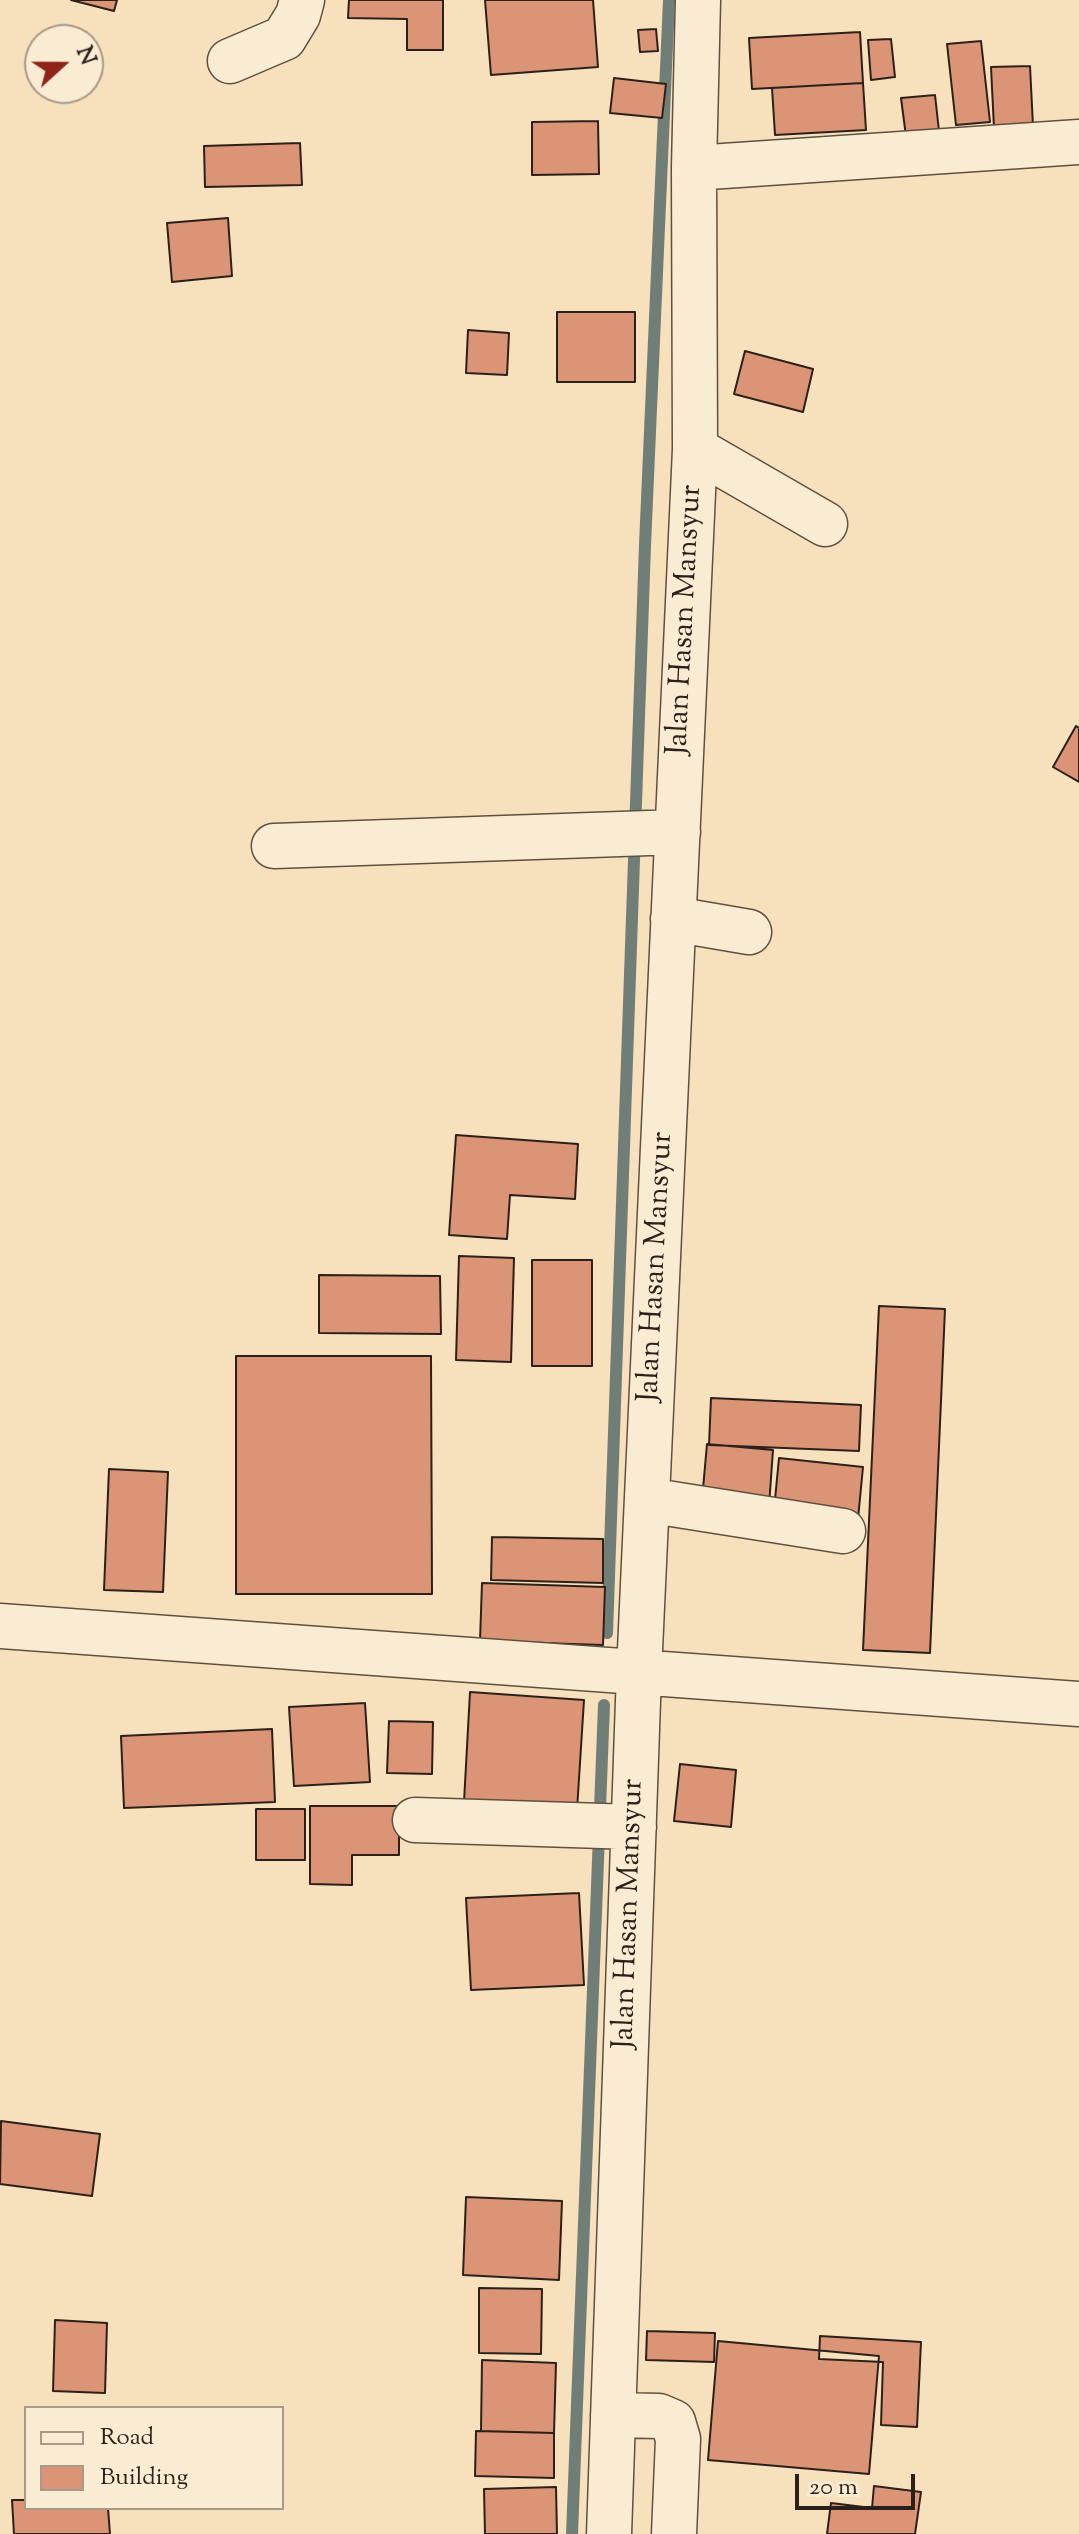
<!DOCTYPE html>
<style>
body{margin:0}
#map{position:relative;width:1079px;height:2534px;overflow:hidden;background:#f7e0bc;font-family:"Sorts Mill Goudy",serif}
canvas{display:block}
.legend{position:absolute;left:24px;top:2406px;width:260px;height:104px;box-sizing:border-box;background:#faebd3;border:2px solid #a79a89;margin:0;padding:10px 14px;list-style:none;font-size:24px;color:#2b211a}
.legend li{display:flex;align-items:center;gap:16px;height:40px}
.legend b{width:40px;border:2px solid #a79a89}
.north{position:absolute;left:24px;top:24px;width:80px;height:80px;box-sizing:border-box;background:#faebd3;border:2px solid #a79a89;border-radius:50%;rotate:69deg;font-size:22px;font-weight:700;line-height:32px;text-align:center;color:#2b211a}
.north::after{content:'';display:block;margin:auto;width:28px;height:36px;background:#8f2418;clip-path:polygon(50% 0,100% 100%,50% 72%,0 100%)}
.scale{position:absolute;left:795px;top:2474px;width:120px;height:36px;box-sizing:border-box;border:4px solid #2b211a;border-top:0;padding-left:10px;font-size:24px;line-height:28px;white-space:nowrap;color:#2b211a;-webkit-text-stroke:6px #faebd3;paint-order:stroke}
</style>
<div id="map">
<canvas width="1079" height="2534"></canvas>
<ul class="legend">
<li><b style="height:10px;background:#faebd3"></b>Road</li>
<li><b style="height:22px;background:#dc9476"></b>Building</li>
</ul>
<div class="north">N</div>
<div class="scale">20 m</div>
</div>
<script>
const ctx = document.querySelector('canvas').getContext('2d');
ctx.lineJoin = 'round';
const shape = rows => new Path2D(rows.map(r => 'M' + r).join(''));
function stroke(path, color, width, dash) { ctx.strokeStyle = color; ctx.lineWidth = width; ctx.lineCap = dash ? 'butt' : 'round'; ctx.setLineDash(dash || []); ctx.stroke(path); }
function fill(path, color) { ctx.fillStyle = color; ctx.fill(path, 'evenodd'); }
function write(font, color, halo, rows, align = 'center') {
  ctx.font = font + ' "Sorts Mill Goudy",serif'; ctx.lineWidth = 6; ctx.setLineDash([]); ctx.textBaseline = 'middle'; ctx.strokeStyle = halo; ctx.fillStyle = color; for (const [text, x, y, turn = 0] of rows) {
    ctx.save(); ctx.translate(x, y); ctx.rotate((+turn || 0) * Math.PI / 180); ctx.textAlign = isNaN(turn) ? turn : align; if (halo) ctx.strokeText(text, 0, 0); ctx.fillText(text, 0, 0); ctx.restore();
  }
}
stroke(shape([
 [607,1633,645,545,669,0],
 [572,2534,604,1705]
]), '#707e77', 12);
const building = shape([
 [71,0,117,0,114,11,71,0],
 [349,0,443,0,443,50,407,50,407,19,348,18,349,0],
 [485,0,593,0,598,67,491,75,485,0],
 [656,29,658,51,640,52,638,30,656,29],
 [860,32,863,83,752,89,749,38,860,32],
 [891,39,895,77,871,80,868,40,891,39],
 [981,41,990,122,956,125,947,44,981,41],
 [1030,66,1033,126,994,128,991,67,1030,66],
 [614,78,666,84,662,118,610,113,614,78],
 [863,83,866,130,775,135,772,88,863,83],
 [935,95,940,140,907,144,901,98,935,95],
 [598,121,599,174,532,175,532,122,598,121],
 [300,143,302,185,205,187,204,146,300,143],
 [228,218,232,276,172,282,167,223,228,218],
 [557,312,635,312,635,382,557,382,557,312],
 [468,330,509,333,507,375,466,373,468,330],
 [745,351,813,369,803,412,734,394,745,351],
 [1076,726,1079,728,1079,782,1053,767,1076,726],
 [456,1135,578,1144,575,1199,510,1195,507,1239,449,1235,456,1135],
 [459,1256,514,1258,511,1362,456,1360,459,1256],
 [532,1260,592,1260,592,1366,532,1366,532,1260],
 [319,1275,440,1276,441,1334,319,1333,319,1275],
 [879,1306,945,1309,930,1653,863,1650,879,1306],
 [236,1356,431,1356,432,1594,236,1594,236,1356],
 [711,1398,861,1405,859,1451,709,1445,711,1398],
 [707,1444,773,1450,769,1506,702,1500,707,1444],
 [779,1458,863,1467,858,1519,774,1510,779,1458],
 [109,1469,168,1472,163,1592,104,1590,109,1469],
 [492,1537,603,1539,603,1583,491,1580,492,1537],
 [482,1583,605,1587,603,1645,480,1641,482,1583],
 [470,1692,584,1700,577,1810,464,1802,470,1692],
 [365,1703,370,1782,294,1786,289,1707,365,1703],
 [389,1721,433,1722,432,1774,387,1773,389,1721],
 [272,1729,275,1802,124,1808,121,1736,272,1729],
 [680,1764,736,1770,731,1827,674,1821,680,1764],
 [310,1806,399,1806,399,1855,352,1855,352,1885,310,1884,310,1806],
 [256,1809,305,1809,305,1860,256,1860,256,1809],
 [579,1893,584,1985,471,1990,466,1898,579,1893],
 [1,2121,100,2134,92,2196,0,2184,1,2121],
 [466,2197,562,2201,559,2280,463,2275,466,2197],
 [479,2288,542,2289,541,2354,479,2353,479,2288],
 [55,2320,107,2323,105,2393,53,2391,55,2320],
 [647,2331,715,2333,714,2362,646,2360,647,2331],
 [820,2336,921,2342,917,2427,881,2425,883,2362,819,2359,820,2336],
 [718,2341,879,2356,869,2474,708,2460,718,2341],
 [482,2360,556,2363,554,2433,481,2431,482,2360],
 [476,2431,554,2433,554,2478,475,2476,476,2431],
 [874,2486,921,2492,915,2534,827,2534,831,2503,872,2508,874,2486],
 [556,2487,557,2534,485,2534,484,2489,556,2487],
 [12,2500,26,2500,26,2508,108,2508,110,2534,14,2534,12,2500]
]);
fill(building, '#dc9476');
stroke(building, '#2b211a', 2);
const minor = shape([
 [230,61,284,38,298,15,302,0],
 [694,168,1079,142],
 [695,449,825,524],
 [274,846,678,832],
 [673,919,749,932],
 [647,1500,843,1531],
 [0,1626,1079,1704],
 [415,1820,634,1827],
 [613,2415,659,2416,673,2422,678,2439,674,2534],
 [609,2534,639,1672,695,449,694,168,698,0]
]);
stroke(minor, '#5e5142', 47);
stroke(minor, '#faebd3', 44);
write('30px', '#2b211a', '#faebd3', [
 ["Jalan Hasan Mansyur",687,620,-87],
 ["Jalan Hasan Mansyur",658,1267,-87],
 ["Jalan Hasan Mansyur",631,1914,-88]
]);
</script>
